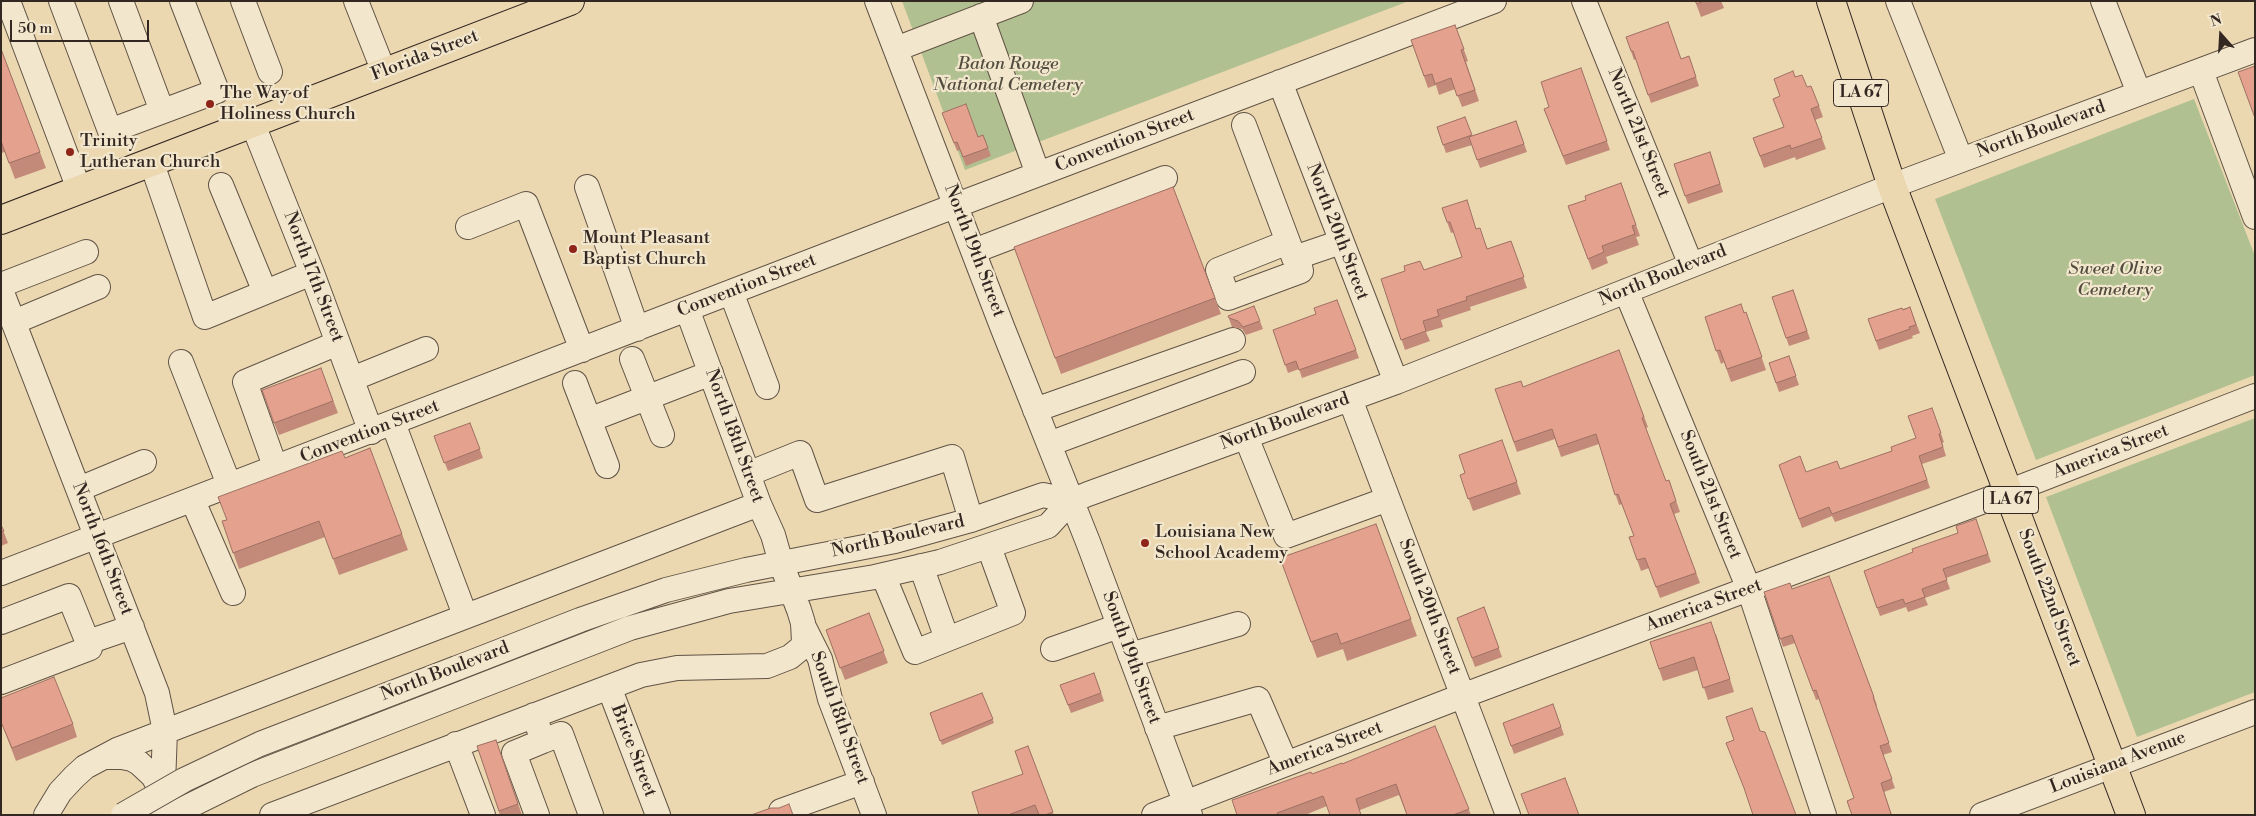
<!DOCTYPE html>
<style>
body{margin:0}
#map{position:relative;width:2256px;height:816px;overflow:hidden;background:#ebd8b1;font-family:"Libre Bodoni",serif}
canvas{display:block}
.frame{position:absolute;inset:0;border:2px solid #332722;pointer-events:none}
.north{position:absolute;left:2196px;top:10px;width:50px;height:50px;-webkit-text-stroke:4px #f2e6cc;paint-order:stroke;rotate:341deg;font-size:14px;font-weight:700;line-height:20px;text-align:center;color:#332722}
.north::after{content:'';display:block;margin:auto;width:18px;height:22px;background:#332722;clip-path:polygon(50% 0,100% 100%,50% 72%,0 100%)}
.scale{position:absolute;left:10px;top:20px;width:139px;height:22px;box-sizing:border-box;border:2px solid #332722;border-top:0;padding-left:6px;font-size:15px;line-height:18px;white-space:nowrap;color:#332722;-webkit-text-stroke:4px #f2e6cc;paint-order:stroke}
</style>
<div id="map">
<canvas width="2256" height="816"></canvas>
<div class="frame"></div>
<div class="north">N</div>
<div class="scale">50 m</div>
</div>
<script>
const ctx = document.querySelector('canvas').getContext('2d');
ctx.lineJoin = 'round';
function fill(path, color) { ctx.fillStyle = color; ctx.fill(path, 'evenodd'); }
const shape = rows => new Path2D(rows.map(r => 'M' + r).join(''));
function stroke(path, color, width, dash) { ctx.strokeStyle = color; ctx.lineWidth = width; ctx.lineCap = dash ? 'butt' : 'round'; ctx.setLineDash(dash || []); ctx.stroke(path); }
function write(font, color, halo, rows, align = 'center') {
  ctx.font = font + ' "Libre Bodoni",serif'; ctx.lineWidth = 4.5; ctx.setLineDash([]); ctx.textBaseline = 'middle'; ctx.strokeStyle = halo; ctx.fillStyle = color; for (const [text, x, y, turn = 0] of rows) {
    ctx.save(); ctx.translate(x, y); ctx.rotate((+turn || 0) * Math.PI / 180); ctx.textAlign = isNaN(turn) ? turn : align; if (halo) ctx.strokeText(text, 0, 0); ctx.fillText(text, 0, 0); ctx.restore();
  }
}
fill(shape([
 [902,1,1409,1,965,170],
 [2194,99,2255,256,2255,375,2036,460,1935,199],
 [2255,418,2255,692,2137,737,2046,497]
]), '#b1c091');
const minor = shape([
 [8,1,79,189],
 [61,1,110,131,217,91,182,1],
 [121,1,162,111],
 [243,1,270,72],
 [356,1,384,72],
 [877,1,1003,329,1088,542,1190,815],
 [1584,1,1691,265],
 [1898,1,1961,160],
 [2103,1,2139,93],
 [981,16,1038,174],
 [896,49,1021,1],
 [2201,71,2255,217],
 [1280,82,1396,382],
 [252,122,312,273,371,432],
 [1244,125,1294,258,1341,242],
 [151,161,205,317,312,273],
 [221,185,265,292],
 [587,187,637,329],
 [468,227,526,204,582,350],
 [1288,242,1218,270,1228,298,1301,271,1298,257],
 [974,251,1165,178],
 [1,285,86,252],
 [1,290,157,693,165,731,162,811],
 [1626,291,1749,589,1824,815],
 [731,292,767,387],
 [14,322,98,287],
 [632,359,662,435],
 [181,362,230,487],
 [352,379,426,349],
 [575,383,607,466],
 [1350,399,1508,815],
 [1035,410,1233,340],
 [589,420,711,373],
 [393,423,465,615],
 [1246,437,1286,536,1388,499],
 [1049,444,1243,372],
 [276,469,245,382,338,343],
 [748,474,800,453,817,500,952,457,971,520],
 [79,489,144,462],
 [193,501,233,593],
 [921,566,947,639],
 [1,573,957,205,1494,1],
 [883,575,915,652,1013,613,989,547],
 [1,622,69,596,90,648,1,682],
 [803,625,820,659,830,699,874,815],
 [88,642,132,627],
 [1053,649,1119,626],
 [1130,655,1238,624],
 [457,668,580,620,666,590,746,570,895,541,971,520,1043,495,1071,501],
 [609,687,658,815],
 [534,715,543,741,561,734,591,815],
 [1157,728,1258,699,1286,764],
 [456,744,483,815],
 [104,757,122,757,132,759,139,763,153,776,163,794],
 [781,811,862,782],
 [46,815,60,792,74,777,85,767,117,750,759,504],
 [171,815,252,775,630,628,729,601,875,577,940,562,1048,526,1071,501,1088,494,1396,382,1892,186,2255,50],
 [272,815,641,675,677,668,767,666,790,657,801,648,804,642,803,623,799,610,781,563,773,535,759,504,687,309],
 [537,815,514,753,543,741],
 [1154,815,1462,696,2008,492,2255,396],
 [1982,815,2255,712]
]);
const major = shape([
 [1831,1,1892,186,2131,815],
 [1,220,570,1]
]);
stroke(minor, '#615346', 26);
stroke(major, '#332722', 30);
stroke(minor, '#f2e6cc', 24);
stroke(major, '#ebd8b1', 28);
const minorBridge = shape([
 [123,815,184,780,260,744,457,668]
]);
stroke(minorBridge, '#615346', 26, []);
stroke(minorBridge, '#f2e6cc', 24);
fill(shape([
 [1695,1,1721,1,1724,8,1701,17],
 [1455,25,1468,61,1466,62,1479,101,1462,107,1455,89,1439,95,1436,85,1428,88,1411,40],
 [1626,37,1681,59,1689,56,1699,86,1651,103,1636,59,1634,60],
 [1,49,46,168,15,179,5,152,1,153],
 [1581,68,1610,150,1566,165,1544,109,1549,107],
 [1795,77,1807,87,1819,106,1823,117,1815,120,1826,149,1796,160,1795,157,1764,168,1753,138,1784,127,1780,96],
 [942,113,978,137,983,135,991,156,966,166,960,150,957,151],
 [1465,117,1472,136,1516,121,1527,152,1480,168,1472,145,1446,153,1437,127],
 [1710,152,1723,192,1688,204,1674,164],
 [1621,183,1640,236,1636,237,1639,245,1606,257,1608,263,1592,270,1568,206,1586,200],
 [1173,187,1221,314,1061,374,1014,247],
 [1442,208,1477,229,1488,249,1511,241,1527,288,1470,307,1471,310,1441,320,1443,327,1426,332,1430,341,1405,350,1381,279,1424,270,1462,257,1454,232,1451,233],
 [1793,290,1810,339,1789,346,1772,297],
 [1337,300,1359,358,1302,378,1299,369,1288,373,1273,330,1316,314],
 [1254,306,1263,329,1246,335,1242,329,1232,327,1228,316],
 [1910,307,1920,333,1912,336,1913,338,1879,350,1868,319],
 [1746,312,1766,370,1731,382,1724,362,1721,364,1705,317],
 [1619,350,1648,427,1646,428,1656,456,1666,481,1669,480,1680,512,1674,514,1700,583,1660,598,1649,568,1641,571,1629,537,1634,536,1622,504,1619,505,1599,444,1561,457,1555,439,1517,452,1495,389,1523,387],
 [1789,356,1799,385,1779,392,1769,363],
 [321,368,338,413,279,435,274,423],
 [1932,408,1944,442,1942,443,1946,456,1922,464,1930,488,1835,522,1832,516,1802,528,1779,465,1806,472,1840,469,1892,451,1916,438],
 [470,423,483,458,448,471,434,436],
 [1502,440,1521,494,1473,511,1460,475,1465,473],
 [370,448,408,550,339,575,325,537,239,569,222,521,226,520,345,458],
 [1976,519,1991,562,1946,578,1950,589,1925,598,1928,605,1908,612,1906,607,1880,616,1864,571,1913,552,1958,533],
 [1376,524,1417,636,1347,661,1343,649,1317,658,1280,558],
 [1,525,8,543,1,546],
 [1829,576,1877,705,1876,706,1892,752,1883,755,1895,788,1884,792,1892,815,1852,815,1854,798,1819,699,1816,700,1795,643,1783,647,1764,592,1792,589],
 [1484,607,1502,657,1475,667,1457,618],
 [869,613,888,663,845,680,826,630],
 [1716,634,1734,692,1708,700,1698,670,1663,681,1659,669],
 [1094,673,1104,701,1071,713,1060,685],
 [982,693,994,723,942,745,930,713],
 [1553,704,1564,735,1514,754,1503,723],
 [1,722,73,724,77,737,16,761],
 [1435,726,1471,815,1407,815,1399,795,1360,810,1327,806,1305,815,1237,815,1312,774,1342,764],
 [496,740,522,815,500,815,477,746],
 [1028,746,1054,815,979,815,1023,774]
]), '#c38a7a');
const building = shape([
 [1695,1,1704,1,1697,4,1695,1],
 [1668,22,1681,59,1689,56,1696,77,1648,95,1633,51,1631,51,1626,37,1668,22],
 [1455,25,1464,49,1461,50,1475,90,1457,96,1451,78,1435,84,1432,74,1424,76,1411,40,1455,25],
 [1,49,40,152,9,163,1,141,1,49],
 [2255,66,2255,118,2238,72,2255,66],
 [1581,68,1607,141,1563,156,1544,109,1549,107,1541,82,1581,68],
 [1793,71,1795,77,1802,75,1807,87,1811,86,1819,106,1811,109,1822,138,1791,149,1790,145,1760,156,1753,138,1784,127,1773,99,1780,96,1774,79,1793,71],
 [966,104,978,137,983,135,988,148,963,157,957,142,954,143,942,113,966,104],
 [1465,117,1472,135,1443,145,1437,127,1465,117],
 [1516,121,1524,144,1477,160,1469,137,1516,121],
 [1710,152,1720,184,1685,196,1674,164,1710,152],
 [1621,183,1636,225,1632,226,1635,234,1602,246,1604,252,1588,259,1568,206,1586,200,1585,196,1621,183],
 [1173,187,1215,298,1055,358,1014,247,1173,187],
 [1467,200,1476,229,1480,228,1487,249,1511,241,1524,277,1466,297,1467,300,1437,310,1439,316,1423,321,1426,331,1401,340,1381,279,1405,271,1404,266,1420,261,1424,270,1462,257,1450,222,1447,222,1442,208,1467,200],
 [1793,290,1807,331,1786,338,1772,297,1793,290],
 [1337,300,1356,350,1299,370,1296,361,1285,365,1273,330,1316,314,1314,308,1337,300],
 [1741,304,1744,313,1746,312,1762,357,1727,369,1720,350,1716,351,1705,317,1741,304],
 [1254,306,1260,321,1243,327,1238,321,1229,318,1228,316,1254,306],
 [1910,307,1916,325,1909,327,1910,329,1876,341,1868,319,1902,308,1903,310,1910,307],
 [1619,350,1644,417,1642,418,1656,455,1666,481,1669,480,1676,501,1670,504,1696,573,1656,587,1645,558,1637,560,1629,537,1634,536,1618,494,1615,495,1596,434,1558,447,1552,429,1514,442,1495,389,1521,381,1523,387,1619,350],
 [1789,356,1796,376,1776,383,1769,363,1789,356],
 [321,368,333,401,274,423,262,390,321,368],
 [1932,408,1941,433,1939,434,1943,447,1919,456,1927,480,1832,514,1829,507,1799,519,1779,465,1800,456,1806,472,1837,461,1840,469,1892,451,1891,447,1916,438,1908,416,1932,408],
 [470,423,480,449,444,463,434,436,470,423],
 [1502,440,1517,482,1468,499,1460,475,1465,473,1459,455,1502,440],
 [370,448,402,534,333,559,319,521,233,553,222,521,227,520,218,497,342,451,345,458,370,448],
 [1976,519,1988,554,1943,569,1947,580,1922,589,1925,597,1905,604,1903,599,1877,608,1864,571,1913,552,1912,549,1958,533,1956,526,1976,519],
 [1376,524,1411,619,1341,644,1337,633,1311,642,1280,558,1376,524],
 [1,525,4,531,1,532,1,525],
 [1829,576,1874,697,1873,697,1889,743,1880,746,1892,779,1881,783,1891,814,1888,815,1852,815,1847,801,1854,798,1816,690,1813,691,1792,635,1780,639,1764,592,1790,583,1792,589,1829,576],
 [1484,607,1499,648,1472,658,1457,618,1484,607],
 [869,613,884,651,840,668,826,630,869,613],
 [1711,622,1730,679,1703,688,1694,657,1659,669,1650,642,1711,622],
 [1094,673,1101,693,1068,705,1060,685,1094,673],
 [54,677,73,724,12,748,1,722,1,698,54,677],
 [982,693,993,719,940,741,930,713,982,693],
 [1553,704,1561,727,1511,746,1503,723,1553,704],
 [1752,708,1760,731,1765,732,1796,815,1753,815,1744,788,1726,743,1734,740,1726,717,1752,708],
 [1435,726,1469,809,1453,815,1407,815,1396,784,1356,799,1361,815,1330,815,1323,796,1277,813,1278,815,1237,815,1232,800,1311,772,1312,774,1342,763,1342,764,1435,726],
 [496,740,518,804,499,811,477,746,496,740],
 [1028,746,1053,812,1045,815,1039,815,1035,805,1008,815,979,815,972,792,1023,774,1015,751,1028,746],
 [1565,778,1579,815,1529,815,1521,794,1565,778],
 [789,804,793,815,751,815,771,808,779,808,789,804]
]);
fill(building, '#e3a18e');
stroke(building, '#9f7163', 1);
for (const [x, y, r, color] of [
 [210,104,5,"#8f2418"],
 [70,152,5,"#8f2418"],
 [573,249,5,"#8f2418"],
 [1145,543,5,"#8f2418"]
]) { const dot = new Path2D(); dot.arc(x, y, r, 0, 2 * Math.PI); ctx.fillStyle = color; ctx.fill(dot); stroke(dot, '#f2e6cc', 2); }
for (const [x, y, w] of [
 [1861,93,55],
 [2011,500,55]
]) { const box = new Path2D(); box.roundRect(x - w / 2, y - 13.5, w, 27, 4); ctx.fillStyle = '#f2e6cc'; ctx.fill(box); stroke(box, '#332722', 1); }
write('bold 16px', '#332722', null, [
 ["LA 67",1861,93],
 ["LA 67",2011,500]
]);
write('18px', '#332722', '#f2e6cc', [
 ["Florida Street",425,56,-21],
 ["North Boulevard",2041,130,-20],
 ["North 21st Street",1638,133,68],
 ["Convention Street",1125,141,-21],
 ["North 20th Street",1337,232,69],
 ["North 19th Street",974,251,69],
 ["North Boulevard",1663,276,-22],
 ["North 17th Street",313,277,69],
 ["Convention Street",747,286,-21],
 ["North Boulevard",1285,422,-20],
 ["Convention Street",370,432,-21],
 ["North 18th Street",734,436,70],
 ["America Street",2111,452,-21],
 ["South 21st Street",1710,495,68],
 ["North Boulevard",898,537,-13],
 ["North 16th Street",102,549,69],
 ["South 22nd Street",2049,598,69],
 ["America Street",1704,606,-20],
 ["South 20th Street",1429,607,69],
 ["South 19th Street",1131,658,70],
 ["North Boulevard",445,672,-21],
 ["South 18th Street",839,718,70],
 ["America Street",1325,749,-21],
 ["Brice Street",633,751,69],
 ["Louisiana Avenue",2118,763,-21]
]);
write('italic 18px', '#524d3e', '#f2e6cc', [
 ["Baton Rouge",1008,65],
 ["National Cemetery",1008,86],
 ["Sweet Olive",2115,270],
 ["Cemetery",2115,291]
]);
write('18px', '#332722', '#f2e6cc', [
 ["The Way of",220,94],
 ["Holiness Church",220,115],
 ["Trinity",80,142],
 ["Lutheran Church",80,163],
 ["Mount Pleasant",583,239],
 ["Baptist Church",583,260],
 ["Louisiana New",1155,533],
 ["School Academy",1155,554]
], 'left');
</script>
